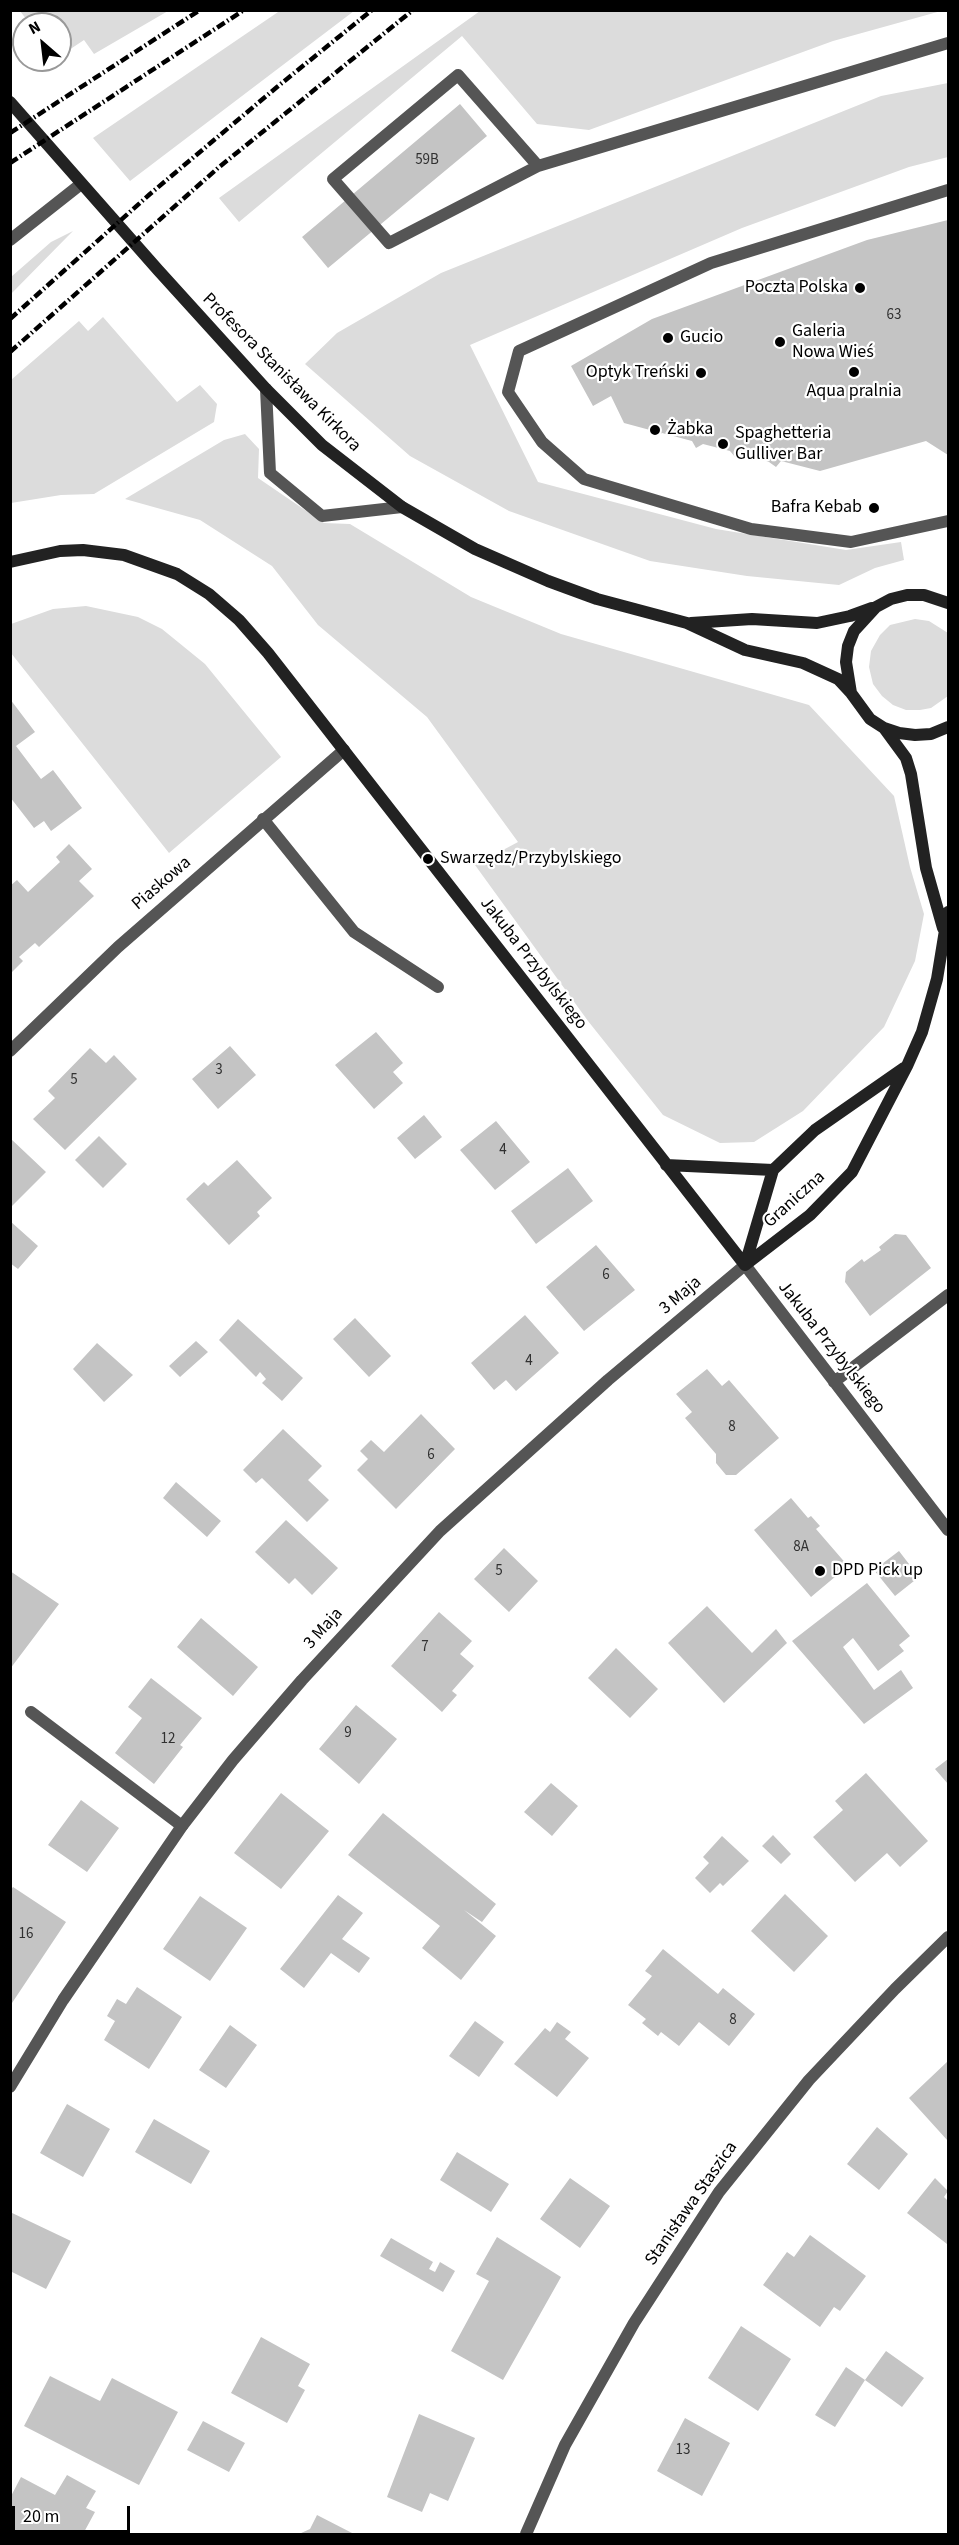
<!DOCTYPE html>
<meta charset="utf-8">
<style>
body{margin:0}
#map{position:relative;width:959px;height:2545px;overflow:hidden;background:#fff;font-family:"Source Sans 3",sans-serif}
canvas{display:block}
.frame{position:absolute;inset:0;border:12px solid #000;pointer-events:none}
.north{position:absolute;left:12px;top:12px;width:60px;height:60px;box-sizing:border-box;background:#fff;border:2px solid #999;border-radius:50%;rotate:332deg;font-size:16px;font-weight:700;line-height:24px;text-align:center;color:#000}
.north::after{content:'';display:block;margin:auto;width:21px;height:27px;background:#000;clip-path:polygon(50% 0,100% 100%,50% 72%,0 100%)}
.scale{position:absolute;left:12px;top:2506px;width:118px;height:27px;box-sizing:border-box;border:3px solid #000;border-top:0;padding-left:8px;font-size:18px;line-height:21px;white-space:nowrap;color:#000;-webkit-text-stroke:4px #fff;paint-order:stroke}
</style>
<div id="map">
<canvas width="959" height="2545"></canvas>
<div class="frame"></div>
<div class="north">N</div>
<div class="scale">20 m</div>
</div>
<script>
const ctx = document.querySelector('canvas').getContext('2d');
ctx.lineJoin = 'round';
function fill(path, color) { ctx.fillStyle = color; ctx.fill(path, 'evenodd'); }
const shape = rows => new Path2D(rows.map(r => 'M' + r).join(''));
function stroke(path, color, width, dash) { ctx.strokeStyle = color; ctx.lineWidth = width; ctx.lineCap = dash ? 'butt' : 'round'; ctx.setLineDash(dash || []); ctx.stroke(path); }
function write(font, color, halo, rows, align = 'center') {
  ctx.font = font + ' "Source Sans 3",sans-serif'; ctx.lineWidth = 4.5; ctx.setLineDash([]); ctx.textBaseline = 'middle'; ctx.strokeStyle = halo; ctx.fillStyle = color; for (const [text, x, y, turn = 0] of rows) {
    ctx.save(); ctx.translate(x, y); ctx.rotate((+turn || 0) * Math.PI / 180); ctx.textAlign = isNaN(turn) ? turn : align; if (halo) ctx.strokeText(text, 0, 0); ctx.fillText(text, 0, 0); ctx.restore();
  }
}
fill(shape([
 [281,10,354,11,130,181,93,138],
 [20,11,168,11,94,54,84,40,60,56,60,24,30,24],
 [480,11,480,10,941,11,833,41,589,130,537,124,462,36,239,222,219,198],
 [948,83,948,157,909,167,742,228,470,345,538,482,716,529,846,550,901,542,904,560,875,568,839,585,747,576,650,561,509,511,410,456,305,364,337,333,441,273,881,96],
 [73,231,68,236,11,294,11,277,51,242],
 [103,317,177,402,200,385,217,404,214,422,94,494,61,495,11,503,11,380,79,321,88,331],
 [245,434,259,449,258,478,324,523,350,524,471,597,561,634,809,705,894,796,910,867,924,914,915,961,884,1027,803,1111,754,1142,720,1143,663,1115,588,1021,475,865,518,842,427,717,318,625,272,566,200,520,125,499,224,440],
 [86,606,138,617,162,629,205,664,281,757,169,853,11,653,11,624,53,609],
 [915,619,929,621,948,633,948,696,931,708,920,710,906,710,893,705,882,696,873,684,869,667,871,651,880,635,890,625]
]), '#dcdcdc');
fill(shape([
 [460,104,487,136,328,268,302,237],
 [948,220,948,455,926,441,820,471,781,461,776,467,769,462,741,452,735,457,730,451,703,444,696,448,692,441,662,433,655,437,650,430,624,423,611,396,593,406,571,366,652,319,867,240],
 [10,699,35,732,16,746,41,779,53,770,82,808,51,831,44,821,34,828,10,797],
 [69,844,92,869,79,881,94,896,39,947,35,943,19,957,23,961,10,974,10,886,17,880,28,892,60,862,56,857],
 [376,1032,403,1063,393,1072,403,1083,374,1109,335,1065],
 [230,1046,256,1075,218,1109,192,1079],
 [90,1048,106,1063,114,1055,137,1079,65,1150,33,1119,55,1098,48,1091],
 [424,1115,442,1137,415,1159,397,1138],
 [496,1121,530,1162,495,1190,460,1150],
 [99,1136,127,1164,103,1188,75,1160],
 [10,1138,46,1172,10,1208],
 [237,1160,272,1198,257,1212,260,1216,229,1245,186,1199,204,1182,208,1186],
 [568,1168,593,1201,536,1244,511,1211],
 [10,1221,38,1246,18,1269,10,1263],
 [895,1234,906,1235,931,1268,870,1316,845,1282,846,1272,862,1259,864,1262,881,1250,879,1247],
 [596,1245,635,1290,584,1331,546,1287],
 [525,1315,559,1353,516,1391,506,1380,494,1390,471,1363],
 [355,1318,391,1356,369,1377,333,1339],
 [238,1319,303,1378,282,1401,262,1383,266,1379,260,1372,256,1377,219,1340],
 [196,1341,208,1352,180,1377,169,1366],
 [97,1343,133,1375,104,1402,73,1369],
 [707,1369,722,1386,729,1380,779,1438,736,1475,726,1475,716,1463,716,1454,685,1418,692,1412,676,1394],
 [421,1414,455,1449,396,1509,357,1470,368,1459,360,1451,371,1440,384,1452],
 [283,1429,322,1466,308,1480,329,1500,307,1522,262,1478,256,1483,243,1470],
 [176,1482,221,1521,207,1537,163,1498],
 [791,1498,808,1518,811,1516,820,1526,816,1529,848,1566,811,1597,754,1530],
 [286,1520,338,1568,312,1595,295,1578,289,1584,255,1552],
 [504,1548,538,1581,509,1612,474,1579],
 [899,1551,919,1577,895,1596,874,1570],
 [10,1571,59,1604,10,1669],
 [867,1583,910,1636,899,1645,904,1651,878,1671,853,1638,843,1647,874,1690,901,1670,913,1688,864,1724,792,1641],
 [707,1606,752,1653,776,1629,787,1643,724,1703,668,1643],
 [439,1612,472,1641,460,1654,474,1666,452,1691,457,1695,442,1712,391,1666],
 [201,1618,258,1667,233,1696,177,1647],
 [616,1648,658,1689,630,1718,588,1678],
 [151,1678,202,1718,180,1745,183,1747,154,1784,115,1753,142,1718,128,1707],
 [356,1705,397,1739,359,1784,319,1749],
 [948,1759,948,1784,935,1769],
 [866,1773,928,1841,900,1867,887,1853,855,1882,813,1837,843,1810,835,1801],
 [551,1783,578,1806,552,1836,524,1812],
 [281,1793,329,1831,281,1889,234,1853],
 [81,1800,119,1828,87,1872,48,1845],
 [383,1813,496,1904,482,1922,464,1910,496,1936,461,1980,422,1948,440,1926,348,1855],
 [773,1835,791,1854,781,1864,762,1846],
 [722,1836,749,1861,723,1886,720,1883,710,1893,695,1878,709,1863,703,1857],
 [13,1887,66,1922,10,2006,10,1891],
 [785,1894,828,1936,794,1972,751,1931],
 [338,1895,363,1913,342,1939,370,1958,359,1973,331,1953,304,1988,280,1969],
 [200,1896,247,1928,210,1981,163,1949],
 [663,1949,718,1994,723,1988,755,2014,729,2046,699,2022,679,2046,661,2032,658,2036,642,2023,646,2019,628,2005,652,1976,645,1971],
 [137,1987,182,2017,149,2069,104,2040,115,2021,107,2016,117,1999,126,2004],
 [475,2021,504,2042,479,2077,449,2056],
 [557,2022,571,2032,565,2039,589,2058,557,2097,514,2064,545,2028,550,2032],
 [230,2025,257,2045,226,2088,199,2070],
 [948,2061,948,2141,909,2098],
 [67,2104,110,2129,83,2177,40,2153],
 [154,2119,210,2151,191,2184,135,2152],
 [877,2127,908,2154,879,2190,847,2164],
 [457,2152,509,2184,491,2212,440,2180],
 [570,2178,610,2206,580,2248,540,2219],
 [935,2178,948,2191,944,2197,948,2201,947,2244,907,2213],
 [10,2212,71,2241,46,2289,10,2271],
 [810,2235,866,2276,840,2311,834,2307,820,2327,763,2285,787,2252,794,2257],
 [497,2237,561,2277,503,2380,451,2351,489,2281,476,2274],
 [391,2238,433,2262,429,2269,435,2272,440,2262,455,2271,443,2292,380,2256],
 [741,2326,791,2359,758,2411,708,2378],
 [261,2337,310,2364,298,2386,305,2390,287,2423,231,2393],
 [886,2351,924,2378,902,2407,865,2380],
 [846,2367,865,2380,835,2427,815,2415],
 [50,2376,100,2401,112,2378,178,2412,139,2485,24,2426],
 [419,2414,475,2438,448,2501,430,2493,422,2512,387,2497],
 [685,2418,730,2443,702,2496,657,2471],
 [203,2421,245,2443,229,2472,187,2450],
 [67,2475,96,2491,86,2508,95,2512,83,2534,10,2534,10,2498,21,2477,55,2495],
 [317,2515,354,2534,299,2534,310,2529]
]), '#c4c4c4');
stroke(shape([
 [538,166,458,75,333,179,389,243,538,166,948,43],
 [948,190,711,263,519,351,508,392,542,442,584,479,751,529,851,542,948,521],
 [266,389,270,473,322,516,402,507],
 [263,819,354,932,438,987],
 [31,1712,182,1826]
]), '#555', 12);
stroke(shape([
 [10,240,81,184],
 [10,1051,118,947,344,750],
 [834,1382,948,1295],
 [10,2087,63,2000,182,1826,233,1760,302,1680,440,1531,608,1380,745,1265,948,1530],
 [526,2534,565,2445,634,2323,719,2192,809,2080,895,1989,948,1937]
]), '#555', 12);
stroke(shape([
 [10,102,158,270,266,389,322,445,402,507,475,549,548,581,597,599,687,623,745,650,803,663,838,679,851,693],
 [10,562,60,551,83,550,124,555,177,574,209,594,239,620,268,653,745,1265],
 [948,603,924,595,907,595,891,599,876,607,854,631,848,646,846,662,851,693,870,719,884,728,899,733,915,735,931,734,948,727],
 [691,623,752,619,817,623,850,616,872,608],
 [884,728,906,758,911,774,926,868,943,928],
 [666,1165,773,1170],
 [745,1265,810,1215,852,1172,907,1066,922,1032,937,979,948,912],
 [745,1265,773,1170,815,1130,904,1068]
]), '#222', 12);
stroke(shape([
 [10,133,200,10],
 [10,163,244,10],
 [10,319,150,194,277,87,372,10],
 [10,352,218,168,413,10]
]), '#000', 4.5, [9, 3, 1.5, 3]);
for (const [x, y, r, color] of [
 [860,288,6,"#000"],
 [668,338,6,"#000"],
 [780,342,6,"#000"],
 [854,372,6,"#000"],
 [701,373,6,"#000"],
 [655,430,6,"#000"],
 [723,444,6,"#000"],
 [874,508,6,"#000"],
 [428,859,6,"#000"],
 [820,1571,6,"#000"]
]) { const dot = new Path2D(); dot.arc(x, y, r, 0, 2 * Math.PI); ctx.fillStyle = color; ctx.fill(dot); stroke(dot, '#fff', 2); }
write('15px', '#313131', null, [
 ["59B",427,161],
 ["63",894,316],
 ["3",219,1071],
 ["5",74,1081],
 ["4",503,1151],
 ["6",606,1276],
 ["4",529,1362],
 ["8",732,1428],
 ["6",431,1456],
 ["8A",801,1548],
 ["5",499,1572],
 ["7",425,1648],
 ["9",348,1734],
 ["12",168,1740],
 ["16",26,1935],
 ["8",733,2021],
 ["13",683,2451]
]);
write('18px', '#000', '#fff', [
 ["Poczta Polska",848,288,"right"],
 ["Galeria",792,332],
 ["Nowa Wieś",792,353],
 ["Gucio",680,338],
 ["Optyk Treński",689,373,"right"],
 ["Aqua pralnia",854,392,"center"],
 ["Żabka",667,430],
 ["Spaghetteria",735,434],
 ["Gulliver Bar",735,455],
 ["Bafra Kebab",862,508,"right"],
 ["Swarzędz/Przybylskiego",440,859],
 ["DPD Pick up",832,1571]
], 'left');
write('18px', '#000', '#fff', [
 ["Profesora Stanisława Kirkora",281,373,45],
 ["Piaskowa",162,884,-41],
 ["Jakuba Przybylskiego",533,964,52],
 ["Graniczna",795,1200,-42],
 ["3 Maja",681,1296,-40],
 ["Jakuba Przybylskiego",831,1348,52],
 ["3 Maja",324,1629,-48],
 ["Stanisława Staszica",692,2204,-55]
]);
</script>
